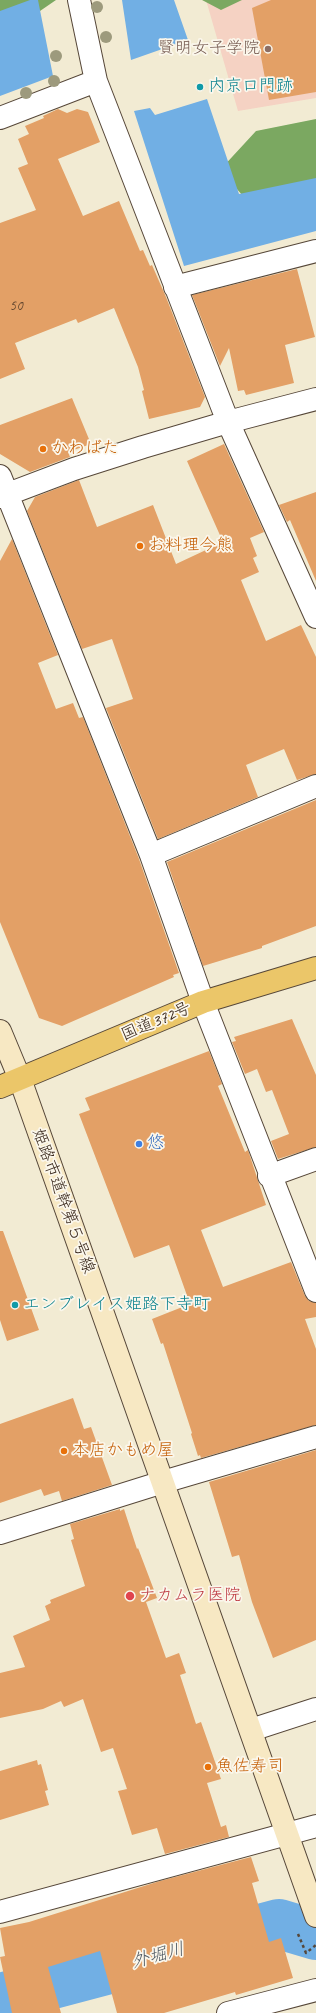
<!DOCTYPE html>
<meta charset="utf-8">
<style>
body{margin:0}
canvas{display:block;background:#f2ebd3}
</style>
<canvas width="316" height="2013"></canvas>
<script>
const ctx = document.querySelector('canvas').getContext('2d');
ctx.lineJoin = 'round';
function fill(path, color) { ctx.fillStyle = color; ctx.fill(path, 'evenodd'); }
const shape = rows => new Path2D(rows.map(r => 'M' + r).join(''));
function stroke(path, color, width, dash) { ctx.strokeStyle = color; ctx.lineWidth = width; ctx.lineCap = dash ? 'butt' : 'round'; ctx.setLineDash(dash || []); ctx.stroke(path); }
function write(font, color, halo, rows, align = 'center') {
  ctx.font = font + ' Caveat,"Klee One",sans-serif'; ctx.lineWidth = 3.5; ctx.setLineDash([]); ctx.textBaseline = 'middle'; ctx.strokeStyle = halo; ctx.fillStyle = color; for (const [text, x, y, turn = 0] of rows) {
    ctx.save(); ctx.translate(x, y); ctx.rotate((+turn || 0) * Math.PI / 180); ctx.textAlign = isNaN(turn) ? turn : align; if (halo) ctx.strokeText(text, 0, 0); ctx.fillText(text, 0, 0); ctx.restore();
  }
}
fill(shape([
 [206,0,316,0,316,98,238,111]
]), '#f5d2c3');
fill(shape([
 [0,0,56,0,24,22,0,31],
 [202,0,242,0,221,10],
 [316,119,316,201,259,214,220,170,256,131]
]), '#7ba861');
fill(shape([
 [30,0,38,0,53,76,0,96,0,11],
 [122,0,174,0,188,40,131,60],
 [207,99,239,194,316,178,316,231,184,266,134,111,150,108,155,115]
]), '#71afe4');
stroke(shape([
 [0,1998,279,1924,316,1935]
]), '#71afe4', 50);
fill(shape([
 [271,0,316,0,316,92,269,100,252,8],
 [58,109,67,113,77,109,88,112,100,142,58,159,83,216,119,201,140,251,143,250,150,266,152,265,166,297,205,397,200,407,149,419,142,391,144,390,138,367,114,308,78,323,76,319,15,343,25,369,0,379,0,223,36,210,18,168,28,164,18,139,29,134,25,126,44,118,43,116],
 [297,269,315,337,285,345,294,383,246,395,244,390,238,391,229,348,220,366,192,295],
 [72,398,91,444,68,452,70,457,30,472,0,454,0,425],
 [224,444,264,532,250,538,257,556,253,558,259,572,241,580,266,641,301,625,316,657,316,774,297,780,284,749,246,765,258,797,158,839,106,708,133,699,112,639,82,649,27,511,35,497,79,480,97,527,153,505,176,564,223,542,187,461],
 [316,492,316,581,290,520,287,522,279,505],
 [12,539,58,655,38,663,56,709,73,703,79,718,83,717,139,859,179,973,173,975,174,977,62,1026,39,1018,0,922,0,561],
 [316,800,316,926,262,946,262,948,203,966,167,862],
 [292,1019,316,1075,316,1147,278,1159,271,1141,289,1134,272,1090,266,1092,257,1069,245,1074,232,1042,236,1041,234,1037],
 [209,1051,222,1084,218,1086,245,1152,248,1150,266,1205,201,1230,223,1287,291,1262,305,1296,309,1301,316,1303,316,1317,305,1319,316,1349,316,1425,201,1458,200,1455,198,1456,191,1434,192,1433,163,1343,161,1344,152,1319,190,1304,169,1245,134,1258,79,1114,90,1110,85,1098],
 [0,1231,3,1231,39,1330,7,1341,0,1320],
 [73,1398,84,1429,91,1427,112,1485,62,1501,59,1491,44,1496,41,1489,0,1503,0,1424],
 [316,1450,316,1640,273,1658,252,1602,239,1555,232,1557,209,1482],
 [120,1509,120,1511,124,1509,137,1549,138,1548,157,1598,146,1602,166,1658,179,1653,186,1673,180,1675,196,1724,201,1722,221,1779,207,1783,221,1827,226,1825,229,1837,165,1854,157,1828,132,1835,118,1791,127,1789,113,1748,101,1752,83,1699,64,1707,61,1701,43,1709,0,1718,0,1673,25,1667,13,1636,50,1620,45,1606,51,1603,50,1600,85,1586,71,1540,74,1539,70,1524],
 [37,1760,38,1765,41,1764,48,1790,45,1791,49,1805,0,1820,0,1771],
 [251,1857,259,1881,252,1883,269,1942,281,1938,293,1978,236,1995,235,1992,164,2013,117,2013,100,1951,48,1967,61,2013,12,2013,0,1957,5,1956,0,1928,29,1922,160,1881]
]), '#e3a066');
const street = shape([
 [79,0,96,81,228,422,316,617],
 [0,118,96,81],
 [175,287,316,251],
 [0,476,151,855,203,1002,316,1291],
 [0,497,74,469,143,447,228,422,316,399],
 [151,855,316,786],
 [269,1176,316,1159],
 [0,1533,163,1482,316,1437],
 [251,1730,316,1709],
 [0,1912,316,1826],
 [228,2013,316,1990]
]);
const secondary = shape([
 [0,1031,20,1079,316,1916]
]);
const highway = shape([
 [0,1087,203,1002,316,968]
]);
stroke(street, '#564739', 24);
stroke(secondary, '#564739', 24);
stroke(highway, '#564739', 24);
stroke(shape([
 [298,1934,306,1953,316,1945]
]), '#564739', 2.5, [3, 3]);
stroke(street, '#fff', 22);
stroke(secondary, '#f7e8c3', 22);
stroke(highway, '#ebc669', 22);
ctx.fillStyle = '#9d9a7d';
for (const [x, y] of [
 [97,7],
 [106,37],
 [56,56],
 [54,81],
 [26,93]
]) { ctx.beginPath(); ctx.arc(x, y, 6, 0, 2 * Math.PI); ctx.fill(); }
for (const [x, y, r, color] of [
 [268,49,4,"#8d6e63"],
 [200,87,4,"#0f9aa8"],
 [43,449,4,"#e8710a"],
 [140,546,4,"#e8710a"],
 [139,1144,4,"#3f7fe0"],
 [15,1305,4,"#0f9aa8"],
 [64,1451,4,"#e8710a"],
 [130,1596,5,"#e0444e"],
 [208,1767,4,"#e8710a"]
]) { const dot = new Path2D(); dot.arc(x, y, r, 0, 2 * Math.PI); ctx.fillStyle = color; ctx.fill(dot); stroke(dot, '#fbf7ec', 1.5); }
write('15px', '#654830', null, [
 ["50",16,306]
]);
write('17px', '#785e54', '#fbf7ec', [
 ["賢明女子学院",260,49]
], 'right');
write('17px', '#0d838f', '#fbf7ec', [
 ["内京口門跡",208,87],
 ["エンブレイス姫路下寺町",23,1305]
], 'left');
write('17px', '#c56008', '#fbf7ec', [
 ["かわばた",51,449],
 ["お料理今熊",148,546],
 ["本店かもめ屋",72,1451],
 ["魚佐寿司",216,1767]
], 'left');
write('17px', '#3b2a1e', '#fbf7ec', [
 ["国道372号",156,1022,-23],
 ["姫路市道幹第５号線",63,1201,70]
]);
write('17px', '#366cbe', '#fbf7ec', [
 ["悠",147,1144]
], 'left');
write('17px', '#be3a42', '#fbf7ec', [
 ["ナカムラ医院",139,1596]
], 'left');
write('italic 18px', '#4e5963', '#fbf7ec', [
 ["外堀川",158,1956,-15]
]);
</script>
